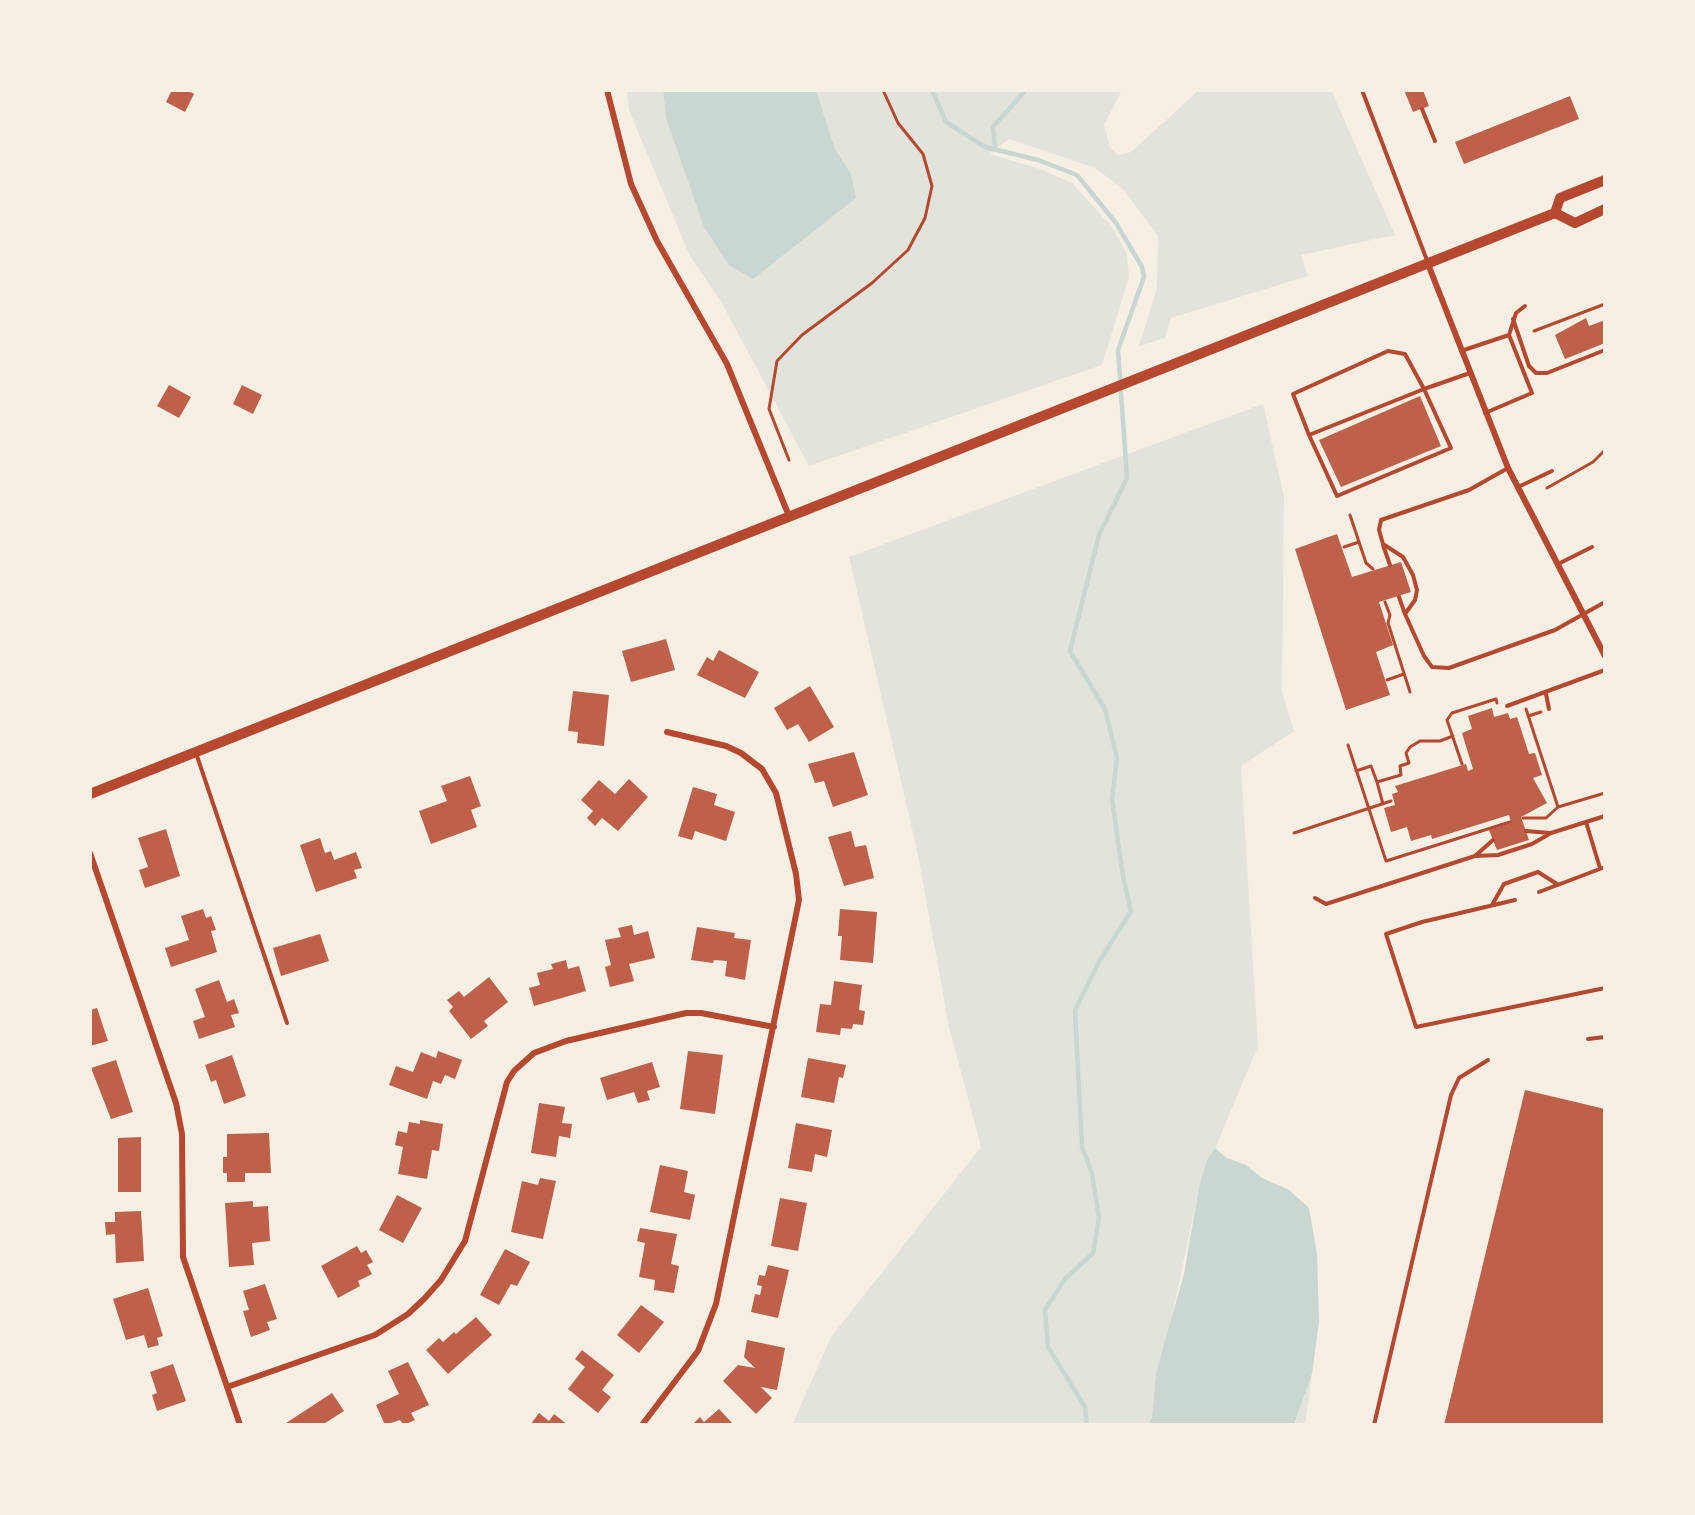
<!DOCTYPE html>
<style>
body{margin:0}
#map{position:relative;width:1695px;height:1515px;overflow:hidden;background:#f6efe4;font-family:"DejaVu Sans",sans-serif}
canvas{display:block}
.frame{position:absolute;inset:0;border:92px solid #f6efe4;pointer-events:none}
</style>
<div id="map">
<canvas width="1695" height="1515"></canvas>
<div class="frame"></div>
</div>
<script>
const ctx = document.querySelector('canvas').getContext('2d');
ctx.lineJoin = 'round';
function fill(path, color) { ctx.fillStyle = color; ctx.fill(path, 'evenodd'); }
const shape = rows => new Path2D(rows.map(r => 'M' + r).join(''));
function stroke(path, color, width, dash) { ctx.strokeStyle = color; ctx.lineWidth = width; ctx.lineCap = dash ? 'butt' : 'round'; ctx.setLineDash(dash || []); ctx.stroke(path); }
fill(shape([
 [627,90,663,90,666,118,851,174,835,149,816,90,1122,90,1104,125,1110,148,1118,155,1131,152,1196,93,1196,90,1331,90,1395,235,1301,255,1308,276,1171,318,1165,338,1139,346,1157,288,1158,236,1123,189,1095,168,1009,139,990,154,1040,169,1072,183,1112,227,1127,254,1129,277,1102,365,809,466,723,305,690,256,629,110],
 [1263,404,1284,497,1282,692,1294,731,1241,766,1258,1046,1199,1187,1169,1332,1156,1373,1152,1417,1148,1425,792,1425,831,1337,981,1147,949,1027,917,850,849,557],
 [1312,1374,1305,1425,1294,1425,1295,1424]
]), '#e2e4dc');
fill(shape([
 [663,90,816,90,835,149,851,174,856,198,753,279,729,265,704,227,666,118],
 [1215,1148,1227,1158,1246,1165,1262,1178,1289,1190,1309,1208,1317,1254,1319,1322,1312,1374,1294,1425,1148,1425,1152,1417,1156,1373,1184,1274,1199,1187,1207,1160]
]), '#c9d6d2');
stroke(shape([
 [932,90,946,122,985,147,1038,160,1077,175,1116,223,1142,267,1144,277,1118,350,1127,478,1099,535,1070,651,1105,709,1117,758,1112,799,1123,877,1131,911,1099,962,1075,1010,1082,1147,1092,1173,1099,1218,1093,1253,1065,1279,1045,1310,1048,1347,1085,1407,1087,1425],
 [995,149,993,127,1024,92,1022,90]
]), '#c9d6d2', 4.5);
fill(shape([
 [172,90,187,90,194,94,185,112,166,102],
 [1404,90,1423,90,1429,106,1413,112],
 [1570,96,1579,119,1464,164,1455,142],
 [1586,318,1589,326,1605,320,1605,343,1565,359,1555,335],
 [169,385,191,397,179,418,157,406],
 [242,385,262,395,253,414,233,404],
 [1420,396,1441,446,1341,487,1319,440],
 [1337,534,1352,577,1401,562,1411,592,1379,602,1393,645,1376,652,1390,695,1346,710,1295,549],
 [666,639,675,670,631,682,622,651],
 [719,650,759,672,745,698,697,675,707,657,713,661],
 [810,686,834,727,809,742,798,724,787,730,774,708],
 [573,691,609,695,604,746,577,743,578,732,568,731],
 [1492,708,1494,717,1508,713,1510,719,1517,717,1529,754,1535,753,1542,775,1533,778,1547,803,1521,817,1529,840,1497,850,1489,830,1511,823,1509,815,1432,839,1431,835,1411,841,1407,827,1391,832,1384,808,1395,805,1392,794,1398,792,1395,786,1466,764,1468,771,1473,769,1462,733,1472,729,1468,716],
 [854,752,868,795,833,807,824,781,815,783,808,764],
 [470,776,481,806,471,810,477,827,431,844,419,811,447,801,441,786],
 [629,779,648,797,618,831,602,818,595,826,587,818,593,811,581,800,599,780,615,794],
 [693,787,717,794,714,805,735,812,726,841,695,831,692,840,678,836],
 [166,829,180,876,145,888,139,870,148,867,138,838],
 [851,831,855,847,866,845,874,878,844,886,828,837],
 [320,838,325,853,331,851,334,860,356,852,362,868,354,870,357,878,316,892,300,845],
 [203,909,206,918,211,916,216,930,211,931,217,952,171,967,165,948,189,940,181,916],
 [840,909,877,912,873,963,840,960,842,936,838,936],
 [632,925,634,935,648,931,655,958,629,964,634,981,610,987,605,967,611,965,605,940,621,937,618,928],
 [697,927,735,933,734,938,751,940,745,980,725,976,727,961,714,960,713,963,691,960],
 [320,934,329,961,281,976,273,948],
 [566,960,568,969,579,966,586,991,534,1006,529,988,540,985,537,973,553,969,551,964],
 [489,977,508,1002,484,1021,488,1026,471,1039,449,1011,453,1007,447,1000,459,991,464,997],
 [219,980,227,1002,234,999,239,1013,231,1015,235,1027,199,1039,193,1021,205,1017,195,989],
 [834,981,862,985,859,1010,865,1011,863,1025,853,1024,852,1029,841,1028,840,1035,816,1032,820,1004,831,1005],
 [97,1008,108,1041,90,1046,90,1010],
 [438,1051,462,1060,455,1079,445,1075,441,1084,433,1081,427,1099,389,1085,396,1066,413,1072,421,1052,436,1058],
 [688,1051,723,1055,715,1114,680,1109],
 [232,1055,246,1096,224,1104,216,1080,211,1082,205,1065],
 [808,1058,846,1065,843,1078,839,1077,834,1103,801,1097],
 [116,1060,133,1112,111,1119,91,1068],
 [652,1062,660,1087,647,1091,650,1100,638,1103,634,1092,607,1100,600,1078],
 [1525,1090,1605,1109,1605,1425,1444,1425],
 [539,1103,565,1107,562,1123,572,1124,570,1138,559,1136,556,1157,531,1153],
 [420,1120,443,1124,439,1151,432,1150,427,1179,398,1174,403,1147,395,1145,398,1131,407,1133,409,1122,420,1124],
 [796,1123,832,1130,827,1157,815,1154,812,1172,788,1168],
 [269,1133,271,1173,245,1173,245,1182,227,1182,227,1173,223,1173,223,1157,227,1157,227,1134],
 [141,1137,141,1192,118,1192,118,1138],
 [660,1165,688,1171,684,1192,695,1195,690,1220,650,1212],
 [540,1178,556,1181,543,1239,511,1232,522,1181,538,1185],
 [397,1195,422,1208,403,1243,379,1230],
 [780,1198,807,1203,798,1251,771,1246],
 [253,1201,253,1207,268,1206,270,1241,252,1243,254,1265,229,1267,225,1203],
 [141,1211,144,1261,116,1263,115,1234,106,1235,105,1222,115,1222,115,1212],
 [640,1228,677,1234,671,1264,679,1266,674,1293,654,1290,655,1280,639,1277,645,1243,637,1241],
 [357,1246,361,1253,366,1250,373,1262,367,1265,372,1274,358,1281,360,1286,338,1298,321,1266],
 [505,1249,530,1262,517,1286,511,1284,499,1305,480,1295],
 [768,1265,789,1270,778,1318,751,1312,755,1294,760,1295,762,1286,757,1285,759,1275,765,1276],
 [265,1284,277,1319,267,1322,270,1330,251,1337,243,1311,249,1310,243,1291],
 [148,1288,163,1336,157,1338,159,1345,148,1348,144,1335,126,1340,113,1299],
 [641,1305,664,1322,639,1353,617,1335],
 [476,1317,492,1335,448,1374,426,1350,439,1338,443,1342,454,1332,456,1334],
 [747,1340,785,1348,777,1390,761,1387,772,1398,756,1414,723,1381,738,1365,755,1368,744,1357],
 [582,1350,614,1375,602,1390,611,1397,598,1413,568,1389,585,1367,575,1359],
 [408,1362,429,1405,411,1413,415,1420,404,1425,400,1420,385,1425,376,1405,399,1394,388,1371],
 [173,1364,186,1401,157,1411,152,1395,157,1393,150,1372],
 [332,1393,344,1411,322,1425,283,1425],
 [719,1409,734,1425,692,1425,700,1417,704,1422],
 [539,1413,549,1421,554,1414,568,1425,530,1425]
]), '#bf614a');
stroke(shape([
 [1534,331,1605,304],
 [789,460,769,409,777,361,802,335,872,283,908,250,925,218,932,186,923,154,898,123,883,90],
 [1547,488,1593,462,1605,450],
 [1350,515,1366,563,1373,569],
 [1344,547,1359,542],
 [1385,602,1390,615,1388,623,1410,692],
 [1387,680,1404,674],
 [1526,709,1558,807],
 [1528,716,1541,712],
 [1348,745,1386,861,1510,822],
 [1462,764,1447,720,1452,713,1496,699,1497,703],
 [1356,771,1371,766,1377,782,1401,775,1400,766,1409,763,1406,753,1410,747,1420,741,1440,741,1453,736],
 [1377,782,1383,804],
 [1523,818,1546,818,1558,807,1605,793],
 [1294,833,1391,801]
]), '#b5482f', 3);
stroke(shape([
 [1362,90,1428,263],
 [1422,109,1435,141],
 [1513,319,1529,366,1536,373,1547,373,1605,350],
 [1461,351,1509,335],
 [1485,413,1532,393,1509,335,1516,313,1525,306],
 [1309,435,1337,496,1451,448,1424,389,1309,435,1293,394,1388,351,1405,354,1424,389,1470,373],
 [1508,468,1469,490,1381,520,1379,530,1383,544,1403,557,1413,575,1417,590,1415,600,1405,614,1424,656,1432,667,1449,668,1555,630,1605,602],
 [1518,487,1552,471],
 [1383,545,1390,565],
 [1558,564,1592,547],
 [1399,597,1405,614],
 [1546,694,1549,709],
 [1507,706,1605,670],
 [196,753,287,1023],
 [1586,822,1600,868],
 [1526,831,1550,833],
 [1475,856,1493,840],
 [1539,892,1605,867],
 [1315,898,1326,904,1475,856,1498,855,1532,844,1551,833,1605,816],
 [1515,900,1422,922,1386,934,1416,1027,1605,988],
 [1492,905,1504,884,1538,872,1557,884],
 [1588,1039,1605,1037],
 [1374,1425,1451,1095,1459,1078,1488,1060]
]), '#b5482f', 4);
stroke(shape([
 [607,90,631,184,657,241,727,364,789,516],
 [1428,264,1508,468,1605,656],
 [90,853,176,1103,182,1134,183,1257,240,1425],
 [227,1387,375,1335,408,1314,424,1299,441,1280,465,1241,507,1082,514,1071,534,1053,566,1041,686,1013,701,1013,774,1027],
 [642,1425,698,1351,716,1304,799,900,796,874,776,793,762,769,741,753,726,746,667,732]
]), '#b5482f', 6);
stroke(shape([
 [1555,213,1575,223,1605,209],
 [90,794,1527,224,1555,213,1560,198,1605,180]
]), '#b5482f', 10);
</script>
